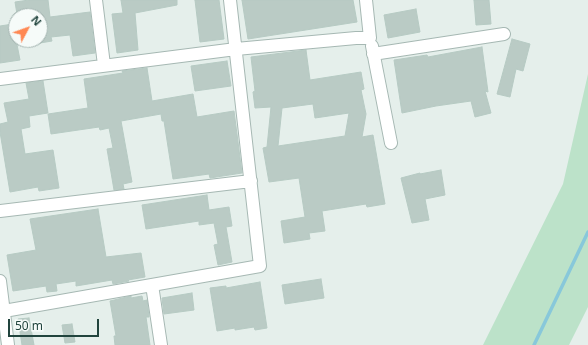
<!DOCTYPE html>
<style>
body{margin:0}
#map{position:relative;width:588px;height:345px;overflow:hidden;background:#e5efeb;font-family:"Noto Sans",sans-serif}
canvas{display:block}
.north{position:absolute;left:8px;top:8px;width:40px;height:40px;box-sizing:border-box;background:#f6fbf9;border:1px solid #a1b2ae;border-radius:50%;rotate:49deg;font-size:11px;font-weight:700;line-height:16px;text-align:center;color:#21443d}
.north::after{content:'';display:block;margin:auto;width:14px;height:18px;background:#ff8853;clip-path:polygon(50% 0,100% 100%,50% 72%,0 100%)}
.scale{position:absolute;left:8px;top:319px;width:91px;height:18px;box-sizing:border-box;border:2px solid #21443d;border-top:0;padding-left:5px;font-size:12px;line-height:14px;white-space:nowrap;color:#21443d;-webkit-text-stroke:3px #f6fbf9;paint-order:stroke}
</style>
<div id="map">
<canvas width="588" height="345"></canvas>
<div class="north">N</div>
<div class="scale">50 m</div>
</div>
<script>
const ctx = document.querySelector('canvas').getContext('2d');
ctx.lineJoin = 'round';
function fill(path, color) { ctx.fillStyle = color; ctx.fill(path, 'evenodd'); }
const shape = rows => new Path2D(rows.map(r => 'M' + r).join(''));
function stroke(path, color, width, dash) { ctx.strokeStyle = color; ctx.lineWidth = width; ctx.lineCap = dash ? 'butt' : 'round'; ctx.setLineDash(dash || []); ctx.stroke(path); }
fill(shape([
 [588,74,588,307,569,345,483,345,563,184]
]), '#bce2c9');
stroke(shape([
 [534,345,588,232]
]), '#88c8da', 3.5);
const building = shape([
 [29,0,48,0,50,17,90,12,95,53,73,56,70,35,51,37,52,41,40,43,40,11,17,14,15,2,29,0],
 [121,0,177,0,177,5,135,13,138,50,117,53,112,14,123,13,121,0],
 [195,0,219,0,224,39,200,42,195,0],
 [242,0,353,0,357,22,248,39,242,0],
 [474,0,489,0,491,24,476,25,474,0],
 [416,9,420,32,388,38,384,15,416,9],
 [13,24,20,60,0,63,0,26,13,24],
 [512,39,530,44,523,71,516,69,510,97,497,94,512,39],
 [482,47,488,92,485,91,491,113,475,117,471,101,436,106,402,113,394,60,427,55,428,57,482,47],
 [306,50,310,80,361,72,364,89,361,90,366,114,362,137,373,135,385,204,367,207,366,204,322,211,325,231,309,233,310,239,284,243,281,221,305,217,299,178,269,182,263,148,267,147,271,107,255,108,253,92,255,91,251,57,306,50],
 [313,104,315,118,349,113,345,136,278,146,282,108,313,104],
 [227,61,231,86,195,91,191,66,227,61],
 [147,68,152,101,193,94,197,117,234,111,242,173,210,178,209,174,173,179,164,121,162,121,161,114,121,121,132,182,123,184,124,189,114,190,107,149,113,148,109,128,100,130,99,127,51,134,48,114,88,108,84,79,123,73,122,71,147,68],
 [43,81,48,113,29,116,30,127,21,129,25,154,53,150,59,188,39,191,38,187,10,192,0,132,0,124,8,122,4,103,29,99,26,83,43,81],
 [441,170,445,195,425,199,429,220,412,223,401,178,420,173,420,174,441,170],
 [207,195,209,210,229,207,232,226,226,227,232,262,218,265,214,245,218,244,214,223,199,225,199,221,146,229,142,205,207,195],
 [98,209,106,257,141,253,145,277,128,280,129,281,113,284,112,280,76,286,76,281,56,284,57,291,47,292,46,286,13,291,7,255,36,250,30,219,98,209],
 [321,279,324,298,285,304,282,285,321,279],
 [260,282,267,328,255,330,254,327,235,330,235,328,217,331,210,288,226,286,226,288,260,282],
 [192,293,194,310,164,314,162,298,192,293],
 [131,296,131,298,142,296,143,301,147,300,149,317,146,317,150,345,115,345,114,336,116,336,110,301,131,296],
 [29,318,34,345,22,345,18,319,29,318],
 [72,324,75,342,65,343,62,325,72,324]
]);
fill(building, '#bacbc5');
stroke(building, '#b6cac3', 1);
const minor = shape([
 [96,0,104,65],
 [372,46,391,143],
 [373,54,504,34],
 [0,79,236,49,356,38,370,38,366,0],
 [0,211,251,181],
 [0,281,8,345],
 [152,285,161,345],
 [4,311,260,266,230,0]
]);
stroke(minor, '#a6b8b3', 14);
stroke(minor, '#fff', 12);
</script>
